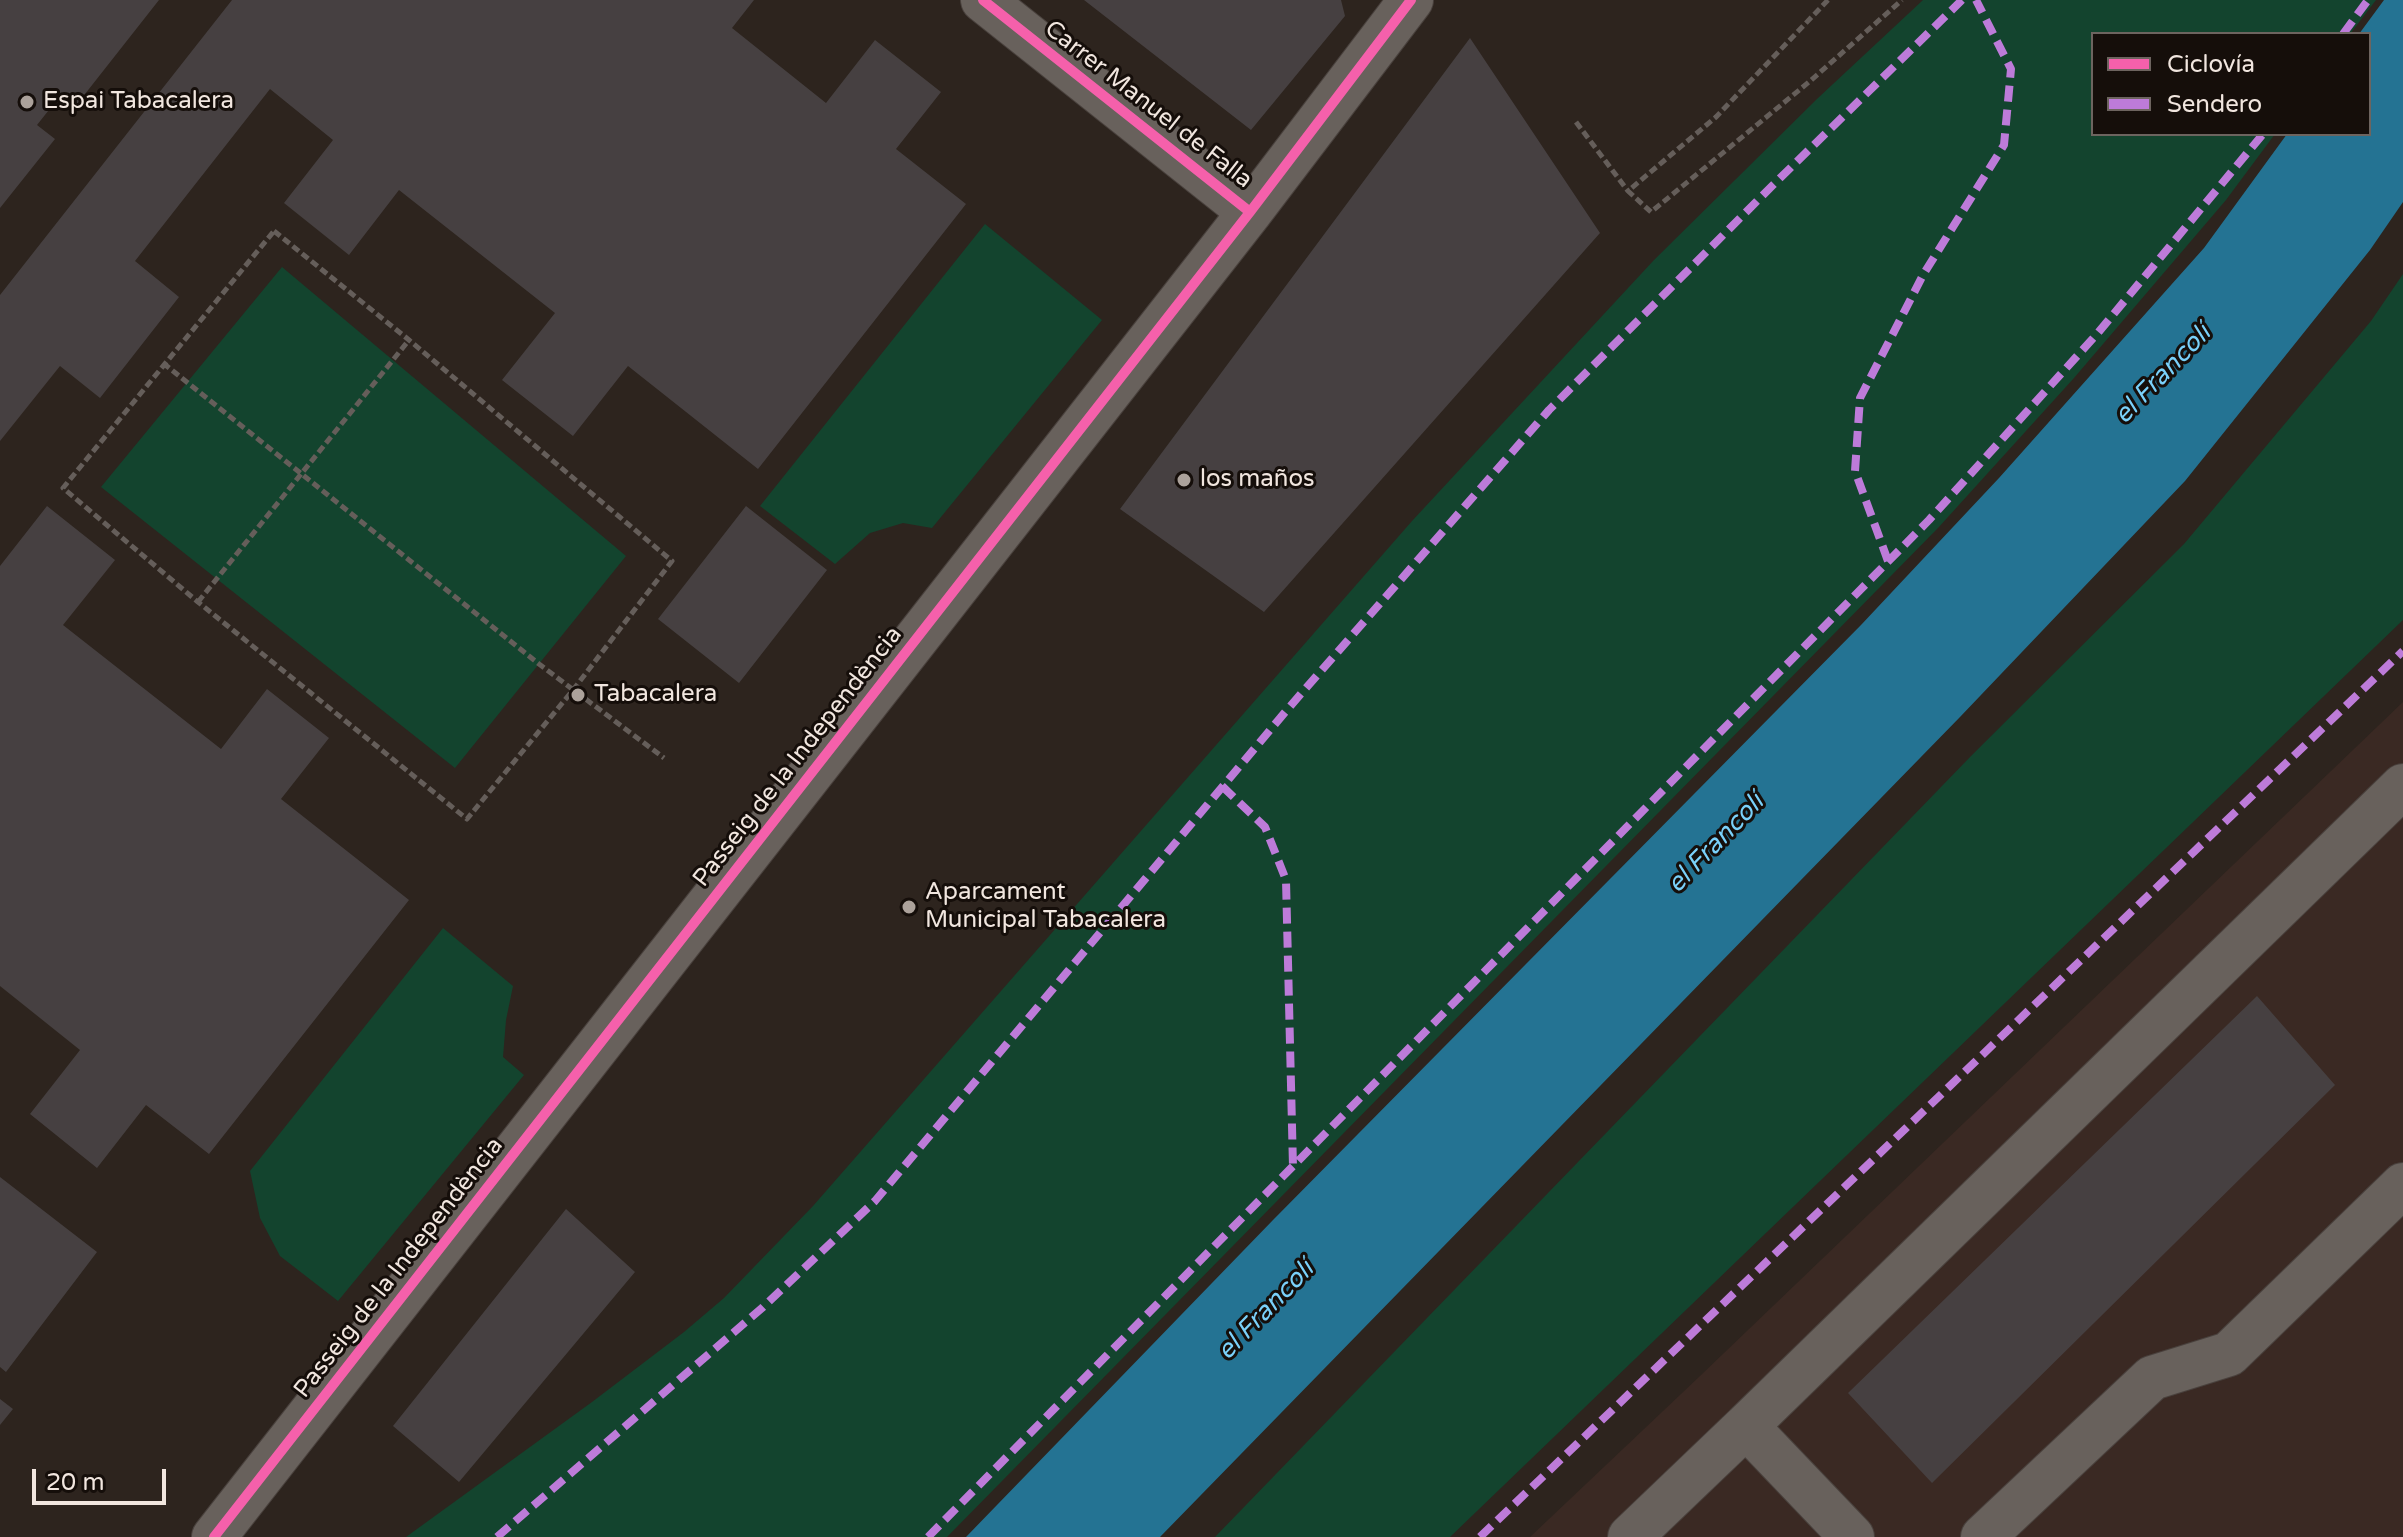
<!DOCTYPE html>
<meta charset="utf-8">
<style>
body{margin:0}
#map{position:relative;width:2403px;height:1537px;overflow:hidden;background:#2d241e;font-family:"Varela Round",sans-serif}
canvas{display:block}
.legend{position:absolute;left:2091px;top:32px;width:280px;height:104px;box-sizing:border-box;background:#150e0a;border:2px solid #6d645f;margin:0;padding:10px 14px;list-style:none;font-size:24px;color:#f1e6df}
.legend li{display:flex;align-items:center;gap:16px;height:40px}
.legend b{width:40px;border:2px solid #6d645f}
.scale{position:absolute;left:32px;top:1469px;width:134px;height:36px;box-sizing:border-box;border:4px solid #f1e6df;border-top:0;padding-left:10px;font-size:24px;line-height:28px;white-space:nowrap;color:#f1e6df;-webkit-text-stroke:6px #150e0a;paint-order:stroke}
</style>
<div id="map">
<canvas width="2403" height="1537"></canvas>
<ul class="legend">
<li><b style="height:10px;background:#f560ab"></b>Ciclovía</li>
<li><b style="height:10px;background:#bd7bd9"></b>Sendero</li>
</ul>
<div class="scale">20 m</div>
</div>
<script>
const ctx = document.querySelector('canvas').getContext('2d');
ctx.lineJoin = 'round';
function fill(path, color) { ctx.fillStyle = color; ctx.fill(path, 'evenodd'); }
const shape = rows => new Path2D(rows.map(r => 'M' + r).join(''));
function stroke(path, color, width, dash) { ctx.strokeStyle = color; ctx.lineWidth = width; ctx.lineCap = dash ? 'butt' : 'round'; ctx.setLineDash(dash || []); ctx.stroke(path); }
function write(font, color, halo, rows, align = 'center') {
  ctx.font = font + ' "Varela Round",sans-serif'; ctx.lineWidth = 6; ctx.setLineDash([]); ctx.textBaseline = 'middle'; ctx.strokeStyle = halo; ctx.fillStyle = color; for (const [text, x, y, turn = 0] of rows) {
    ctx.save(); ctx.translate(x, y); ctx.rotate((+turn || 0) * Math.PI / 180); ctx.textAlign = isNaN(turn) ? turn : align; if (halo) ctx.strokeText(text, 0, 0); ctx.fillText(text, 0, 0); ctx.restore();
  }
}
fill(shape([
 [2403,702,2403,1537,1530,1537,1700,1376]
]), '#3a2923');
fill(shape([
 [1923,0,2376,0,2350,34,2093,34,2093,134,2275,134,2226,200,2074,378,1938,528,947,1537,406,1537,592,1402,684,1332,724,1298,813,1206,1412,521,1654,260,1818,98],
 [985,224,1102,320,932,528,903,523,870,533,835,564,760,506],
 [282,267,626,556,455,768,101,487],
 [2403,274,2403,620,1450,1537,1215,1537,1971,756,2184,544,2371,321],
 [443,928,513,986,506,1020,503,1057,524,1075,338,1301,280,1256,260,1218,250,1171]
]), '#13442e');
fill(shape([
 [2384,0,2403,0,2403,202,2370,250,2185,481,1960,717,1160,1537,966,1537,1273,1220,1861,625,1999,478,2204,248,2287,134,2369,134,2369,34,2359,34]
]), '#247393');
fill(shape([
 [0,0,159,0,74,108,60,96,37,125,55,139,0,208],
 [232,0,754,0,732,28,826,103,875,40,941,92,896,149,966,204,758,469,628,366,573,436,502,380,555,313,399,190,349,255,284,203,333,140,270,89,135,261,179,297,100,398,60,366,0,441,0,295],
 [1084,0,1341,0,1345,16,1251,130],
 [1470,38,1600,233,1264,612,1120,509],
 [47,506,115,560,63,625,221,749,267,689,329,738,281,799,409,900,209,1154,146,1105,97,1168,30,1114,80,1050,0,986,0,566],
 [746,506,827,570,739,683,658,619],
 [2257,996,2335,1085,1932,1483,1848,1393],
 [0,1177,97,1252,6,1372,0,1367],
 [566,1209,635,1272,459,1482,393,1426],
 [0,1399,13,1409,0,1425]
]), '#464041');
const minor = shape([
 [983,0,1250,212],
 [214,1537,1250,212,1411,0],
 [1630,1537,1746,1426],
 [1852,1537,1746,1426,2403,786],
 [1983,1537,2152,1378,2229,1354,2403,1185]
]);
stroke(minor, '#49413d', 46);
stroke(shape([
 [1828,0,1716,117,1628,191,1651,212,1809,82,1902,0],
 [1576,122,1628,191],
 [274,231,409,340,672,561,573,690,467,819,198,602,63,488,274,231],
 [163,363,539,664,664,758],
 [198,602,409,340]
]), '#655e5a', 5, [8, 4]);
stroke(minor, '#68615c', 44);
stroke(shape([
 [2343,34,2368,0],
 [1888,561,1855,471,1860,398,1923,275,2004,145,2011,69,1976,0],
 [1222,786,1265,827,1286,880,1293,1167],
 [497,1537,762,1308,875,1201,1286,711,1549,410,1773,185,1962,0],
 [928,1537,1929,520,2097,334,2263,134],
 [1480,1537,2403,651]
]), '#bd7bd9', 8, [16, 8]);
stroke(shape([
 [983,0,1250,212],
 [214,1537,1250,212,1411,0]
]), '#f560ab', 10);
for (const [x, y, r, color] of [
 [27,102,8,"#aca29b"],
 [1184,480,8,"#aca29b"],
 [578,695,8,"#aca29b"],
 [909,907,8,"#aca29b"]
]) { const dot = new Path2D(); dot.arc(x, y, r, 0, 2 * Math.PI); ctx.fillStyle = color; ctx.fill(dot); stroke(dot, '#150e0a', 3); }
write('24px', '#f1e6df', '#150e0a', [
 ["Espai Tabacalera",43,102],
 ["los maños",1200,480],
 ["Tabacalera",594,695],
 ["Aparcament",925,893],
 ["Municipal Tabacalera",925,921]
], 'left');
write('24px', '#f1e6df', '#150e0a', [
 ["Carrer Manuel de Falla",1148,105,38],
 ["Passeig de la Independència",798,757,-52],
 ["Passeig de la Independència",399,1268,-52]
]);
write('italic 26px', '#7ad1fa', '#150e0a', [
 ["el Francolí",2163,375,-46],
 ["el Francolí",1716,844,-46],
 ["el Francolí",1266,1311,-46]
]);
</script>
